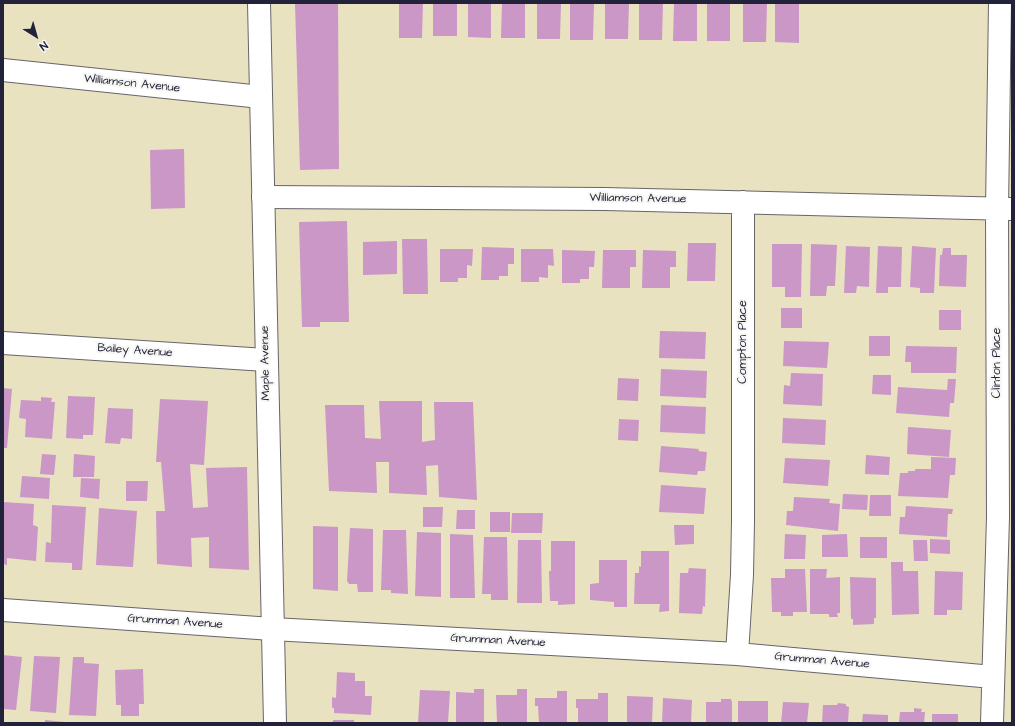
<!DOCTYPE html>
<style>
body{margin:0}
#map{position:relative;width:1015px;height:726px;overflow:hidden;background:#e8e2c1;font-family:"Architects Daughter",sans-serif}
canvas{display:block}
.frame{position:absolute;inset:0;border:4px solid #22223b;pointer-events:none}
.north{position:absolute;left:16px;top:16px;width:40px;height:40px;-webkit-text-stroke:3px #f6f6f2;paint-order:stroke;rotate:143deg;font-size:11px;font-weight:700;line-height:16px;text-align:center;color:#22223b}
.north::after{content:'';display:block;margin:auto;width:14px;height:18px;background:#22223b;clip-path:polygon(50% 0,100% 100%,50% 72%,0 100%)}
</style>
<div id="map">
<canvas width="1015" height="726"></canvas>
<div class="frame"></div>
<div class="north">N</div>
</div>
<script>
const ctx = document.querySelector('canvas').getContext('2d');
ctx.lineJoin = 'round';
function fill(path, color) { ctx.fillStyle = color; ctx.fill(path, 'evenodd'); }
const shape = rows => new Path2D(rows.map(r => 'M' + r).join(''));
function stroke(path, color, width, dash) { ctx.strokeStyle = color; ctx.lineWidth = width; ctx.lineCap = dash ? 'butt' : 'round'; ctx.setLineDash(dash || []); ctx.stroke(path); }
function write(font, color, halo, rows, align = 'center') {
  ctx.font = font + ' "Architects Daughter",sans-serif'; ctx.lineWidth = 4; ctx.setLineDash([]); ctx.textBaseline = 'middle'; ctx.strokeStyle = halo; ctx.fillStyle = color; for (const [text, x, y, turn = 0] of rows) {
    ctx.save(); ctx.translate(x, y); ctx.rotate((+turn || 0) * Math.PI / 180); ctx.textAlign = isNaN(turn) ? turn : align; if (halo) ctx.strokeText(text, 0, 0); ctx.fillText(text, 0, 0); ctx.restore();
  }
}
fill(shape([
 [295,3,338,3,339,169,300,170],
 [399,3,423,3,422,38,399,38],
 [433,3,457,3,457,36,433,36],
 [468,3,491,3,491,38,468,37],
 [502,3,525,3,525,38,501,38],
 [537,3,561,3,560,39,537,39],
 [570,3,594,3,593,40,570,40],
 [605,3,629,3,628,39,605,39],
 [639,3,663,3,662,40,639,40],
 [674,3,697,3,697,41,673,41],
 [707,3,730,3,730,41,707,41],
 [743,3,767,3,766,42,743,42],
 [775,3,799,3,799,43,775,42],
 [184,149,185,208,151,209,150,150],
 [347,221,349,322,320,322,320,327,302,327,299,222],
 [402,239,427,239,428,294,403,294],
 [397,241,397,274,363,275,363,242],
 [688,243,716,243,715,281,687,281],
 [772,244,802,244,801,297,785,297,785,287,772,287],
 [811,244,837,245,835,286,827,286,826,296,810,296],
 [846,246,870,247,869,287,857,286,856,293,844,293],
 [878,246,902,247,901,287,888,287,888,293,876,293],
 [912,246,936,248,934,293,920,293,920,288,910,287],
 [482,247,514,248,514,264,508,264,508,276,499,276,499,280,481,280],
 [943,248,951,248,951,255,967,255,966,287,939,286,940,255,942,255],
 [440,249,473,249,472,266,467,265,467,278,458,278,458,282,440,282],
 [521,249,553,249,554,266,548,265,548,278,539,277,539,282,521,282],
 [562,250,595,251,594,267,589,267,589,279,580,279,580,283,562,283],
 [603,250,636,250,636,267,630,267,630,288,602,288],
 [643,250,676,251,676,267,670,267,670,288,642,288],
 [781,308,802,308,802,328,781,328],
 [939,310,961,310,961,330,939,330],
 [660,331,706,332,705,359,659,358],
 [869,336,890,336,890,356,869,356],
 [784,341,829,342,827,368,783,366],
 [906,346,957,347,956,373,911,373,911,362,905,362],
 [661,369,707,371,706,398,660,396],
 [791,373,823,374,822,406,783,404,784,385,790,386],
 [873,375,891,375,891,395,872,394],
 [618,378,639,379,638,401,617,400],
 [948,379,956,379,954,403,950,403,949,417,896,413,898,387,947,390],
 [3,388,12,389,7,448,3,448],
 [68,396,95,397,93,435,83,435,83,439,66,438],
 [41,397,52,398,51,402,55,402,52,439,25,437,26,419,19,418,21,400,41,401],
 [160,399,208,401,204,465,190,464,193,508,208,507,206,468,247,467,249,570,209,568,209,537,191,538,192,567,157,564,156,511,165,511,161,462,156,462],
 [379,401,422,401,422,442,435,440,434,402,473,402,477,500,439,497,438,465,426,466,427,495,389,493,389,462,376,462,377,493,329,491,325,405,364,405,365,438,381,439],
 [661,405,706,407,705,434,660,432],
 [108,408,133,409,132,439,121,438,120,444,105,443],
 [783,418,826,420,825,445,782,443],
 [619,419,639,420,638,441,618,440],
 [908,427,951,430,949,457,907,454],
 [661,446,699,449,698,451,707,452,705,471,698,471,697,475,659,472],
 [42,454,56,455,54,475,40,474],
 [74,454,95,456,94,477,73,477],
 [866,455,890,457,889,475,865,474],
 [931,457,956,458,955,475,950,475,948,498,898,496,900,473,908,473,908,471,915,471,915,469,931,469],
 [785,458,830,460,828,486,783,483],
 [22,476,50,478,49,499,20,497],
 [81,478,100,479,99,499,80,497],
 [126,481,148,481,147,501,126,501],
 [661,485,706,488,704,514,659,512],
 [843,494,868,495,867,510,842,509],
 [870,495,891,495,891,516,869,516],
 [794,497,830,499,829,503,840,504,838,531,786,525,787,511,793,511],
 [3,502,34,504,33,525,38,527,36,561,7,558,7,565,3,564],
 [52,505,86,507,82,570,72,570,72,563,45,562,46,542,51,543],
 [906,506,953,509,952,514,948,514,947,537,899,534,900,517,905,517],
 [423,507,443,507,442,527,423,527],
 [99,508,137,511,133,567,96,565],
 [457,510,475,510,475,529,456,529],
 [490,512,510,512,510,532,490,532],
 [512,513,543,513,542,533,511,533],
 [674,525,694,525,694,544,675,545],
 [313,526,338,527,338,591,313,589],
 [350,528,373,529,373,592,358,592,357,584,349,584,347,581],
 [383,530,406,530,408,594,391,593,391,590,381,590],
 [417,532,441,533,441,597,415,596],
 [450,534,473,535,475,598,450,598],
 [785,534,806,535,805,559,784,559],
 [847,534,848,557,822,557,822,535],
 [484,537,507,537,508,600,491,600,491,594,482,594],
 [860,537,887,537,887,558,860,558],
 [930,539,950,540,950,554,930,553],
 [518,540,541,540,542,603,517,603],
 [913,540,927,540,928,561,914,561],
 [551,541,575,541,575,604,558,605,558,601,550,601,549,571,551,571],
 [641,551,669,551,669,611,659,612,660,604,634,604,635,573,639,573,639,566,641,567],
 [599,560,627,560,627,607,614,607,614,602,590,600,590,584,599,583],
 [891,562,903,562,903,571,918,571,919,614,892,615],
 [689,568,706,569,705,607,703,606,702,614,679,613,680,573,688,573],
 [785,569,805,569,807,612,793,612,793,616,781,616,781,612,772,612,771,578,785,578],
 [810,569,827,569,826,578,840,577,840,613,837,613,838,617,829,617,829,614,810,614],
 [935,571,963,572,962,610,947,610,947,615,934,615],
 [850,577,876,578,876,618,874,618,874,624,853,625,853,619,851,619],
 [3,655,22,657,16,710,3,709],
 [34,656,60,657,56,713,30,711],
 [73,657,84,657,84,663,99,664,96,716,69,715],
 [143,669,144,704,139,704,139,716,121,716,121,705,116,705,115,670],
 [337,672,355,673,355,681,365,681,365,696,372,696,371,715,334,713,334,708,332,708,332,697,336,698],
 [474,689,484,689,484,723,456,723,456,692,474,693],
 [517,689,527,689,527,723,497,723,496,695,517,695],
 [420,690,450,691,448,723,418,723],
 [557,691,567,691,567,723,539,723,538,706,535,706,535,698,557,698],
 [598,693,608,693,608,723,578,723,578,708,576,708,576,699,598,699],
 [627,696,653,697,652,723,627,723],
 [663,698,692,700,691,723,662,723],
 [721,699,731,699,732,702,732,723,706,723,706,702,721,702],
 [738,701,768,701,768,723,738,723],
 [783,702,809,703,807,723,781,723],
 [838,703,846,704,846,706,849,707,848,723,822,723,823,705,837,705],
 [914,708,922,709,921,712,925,712,924,723,899,723,900,712,914,712],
 [863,714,888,715,888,723,862,723],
 [932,714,958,714,958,723,932,723],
 [45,720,65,722,65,723,45,723],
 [333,720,354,720,354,723,333,723]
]), '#ca97c6');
const minor = shape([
 [3,70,261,97],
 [263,197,605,199,1012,209],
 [3,343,266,360],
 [3,610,272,629,737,654,993,677],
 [737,654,742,575,743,521,743,202],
 [992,723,998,517,997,209,1000,3]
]);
const tertiary = shape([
 [259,3,275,723]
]);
stroke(minor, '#67656a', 24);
stroke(tertiary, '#67656a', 24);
stroke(minor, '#fff', 22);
stroke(tertiary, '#fff', 22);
write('12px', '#22223b', '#f6f6f2', [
 ["Williamson Avenue",132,84,6],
 ["Williamson Avenue",638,199,1],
 ["Compton Place",743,342,-90],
 ["Bailey Avenue",135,351,4],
 ["Maple Avenue",266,363,-91],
 ["Clinton Place",997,363,-90],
 ["Grumman Avenue",175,622,4],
 ["Grumman Avenue",498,641,3],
 ["Grumman Avenue",822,661,5]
]);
</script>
